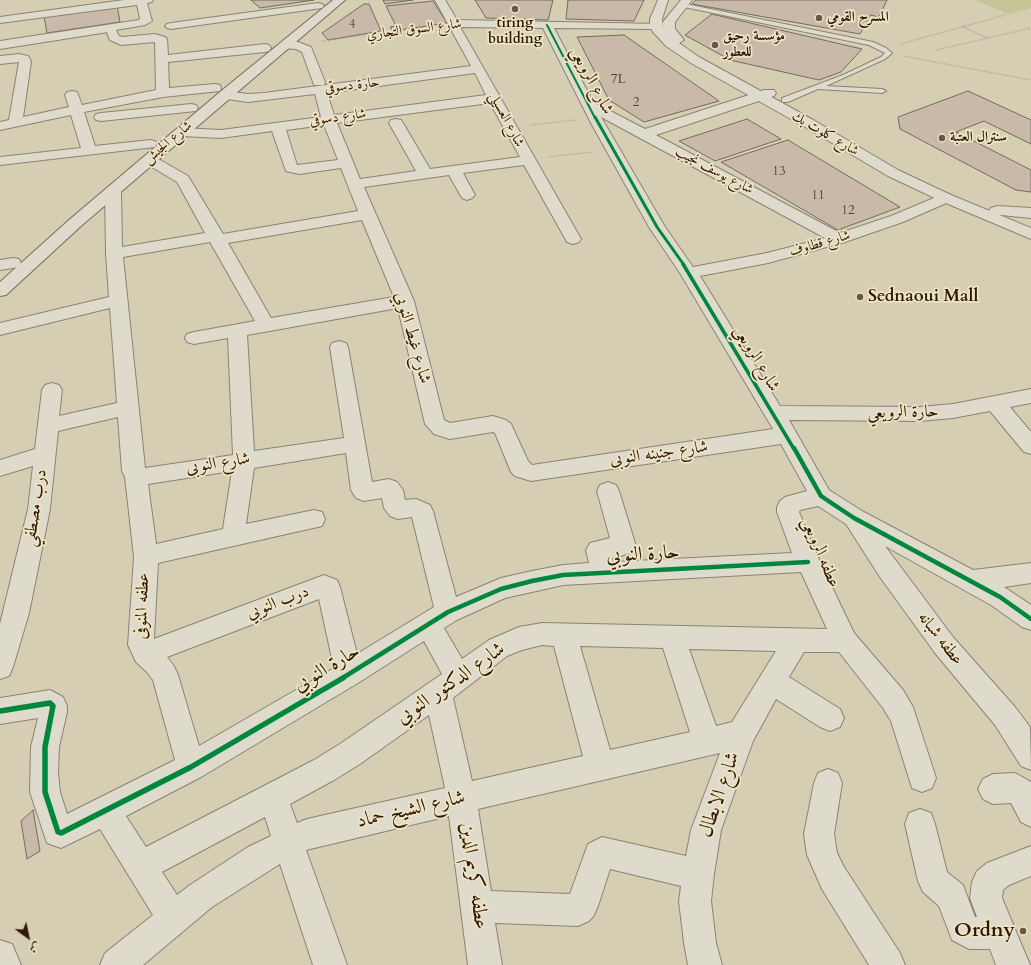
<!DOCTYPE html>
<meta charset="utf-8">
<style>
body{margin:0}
#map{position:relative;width:1031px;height:965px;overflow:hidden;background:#d5ceb2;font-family:Cardo,Amiri,serif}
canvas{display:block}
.north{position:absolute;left:8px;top:917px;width:40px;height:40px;-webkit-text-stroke:3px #ede4c3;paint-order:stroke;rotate:147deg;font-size:11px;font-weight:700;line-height:16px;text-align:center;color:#2f170a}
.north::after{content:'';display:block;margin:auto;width:14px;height:18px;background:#2f170a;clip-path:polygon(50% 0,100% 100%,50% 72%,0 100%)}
</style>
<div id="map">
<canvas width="1031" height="965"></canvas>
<div class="north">ش</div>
</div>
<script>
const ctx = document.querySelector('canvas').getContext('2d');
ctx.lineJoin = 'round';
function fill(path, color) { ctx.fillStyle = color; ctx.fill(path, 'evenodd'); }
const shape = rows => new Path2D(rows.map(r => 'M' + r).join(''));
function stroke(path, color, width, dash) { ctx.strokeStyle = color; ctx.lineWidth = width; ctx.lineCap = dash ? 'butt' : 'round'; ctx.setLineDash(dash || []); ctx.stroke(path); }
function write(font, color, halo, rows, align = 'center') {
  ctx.font = font + ' Cardo,Amiri,serif'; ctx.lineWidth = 3.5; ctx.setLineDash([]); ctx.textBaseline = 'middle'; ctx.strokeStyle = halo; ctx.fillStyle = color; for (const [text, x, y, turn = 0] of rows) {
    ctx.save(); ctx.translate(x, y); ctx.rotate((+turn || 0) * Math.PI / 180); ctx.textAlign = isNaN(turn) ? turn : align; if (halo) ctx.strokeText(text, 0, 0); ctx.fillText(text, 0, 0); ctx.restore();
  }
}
fill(shape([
 [975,0,1031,0,1031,8,1008,14]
]), '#c6c497');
const building = shape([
 [251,0,314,0,260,8,251,0],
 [383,0,413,0,385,4,383,0],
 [475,0,553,0,548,20,486,18,475,0],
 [568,0,644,0,634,21,566,19,568,0],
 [696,0,887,0,879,17,870,15,860,34,692,4,696,0],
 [433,1,447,23,393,31,390,27,396,26,386,6,433,1],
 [364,4,369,4,381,31,328,40,322,33,364,4],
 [117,5,120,22,47,33,44,16,117,5],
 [712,14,720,16,862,49,841,72,819,80,730,60,685,35,712,14],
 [624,35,719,101,644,122,609,100,577,37,624,35],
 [968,91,1031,120,1031,144,984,121,956,132,1031,170,1031,192,1016,190,900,129,898,117,968,91],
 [747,119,781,139,715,161,679,141,747,119],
 [788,140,900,207,838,230,721,162,788,140],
 [33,810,40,851,27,859,21,821,33,810]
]);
fill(building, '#c9b9a9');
stroke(building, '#736c5c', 1);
const service = shape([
 [681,3,873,42,886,48,892,53,885,59,826,86,882,89,886,91,882,93,818,89,788,102,782,102,782,98,843,75,881,57,885,53,869,45,679,6,678,5,681,3]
]);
const minor = shape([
 [124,0,153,0,152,2,147,3,152,21,145,25,116,30,119,36,122,37,155,34,165,37,167,39,168,55,265,44,269,45,271,48,269,51,265,52,168,62,169,88,215,84,220,85,221,88,220,91,163,97,84,112,95,146,150,140,155,141,157,144,155,147,0,165,0,157,81,148,71,115,0,130,0,122,9,120,19,62,0,64,0,56,19,54,28,56,30,59,31,62,23,117,69,107,65,95,67,92,72,91,77,92,82,105,156,90,155,42,121,45,110,40,107,33,108,32,0,49,0,41,139,20,140,18,137,5,0,23,0,17,124,0],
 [435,0,445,0,457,20,660,24,662,26,660,28,656,29,554,28,593,102,645,129,764,90,774,90,776,93,774,96,656,135,840,233,891,216,941,195,946,193,951,195,954,198,951,201,903,222,845,242,768,263,700,276,780,406,919,407,953,404,1031,389,1031,403,1010,407,1031,432,1031,454,1024,452,990,411,953,418,919,421,789,420,829,490,862,511,973,570,1031,563,1031,583,1004,587,1031,605,1031,630,1022,627,991,605,885,546,953,637,1015,707,1030,727,1031,770,1021,766,995,725,935,653,880,577,846,524,818,506,800,510,799,512,820,562,854,633,903,690,913,707,936,778,932,788,922,792,912,788,891,721,883,708,839,652,804,652,789,677,840,709,844,718,840,727,830,731,820,727,776,699,753,741,721,830,714,874,711,901,716,943,722,965,688,965,684,943,679,901,681,886,610,869,598,906,593,917,589,921,578,926,495,923,502,965,468,965,449,816,306,850,347,965,313,965,280,864,212,907,143,965,100,965,105,953,153,915,100,829,61,848,47,843,30,792,31,747,38,718,0,724,0,698,50,690,63,697,67,706,67,712,59,747,58,773,60,792,67,814,175,760,153,680,147,672,136,662,128,645,134,557,125,477,122,471,118,417,58,431,50,509,29,613,13,667,9,676,0,679,0,624,28,509,33,466,0,476,0,460,35,449,42,390,45,385,52,383,59,385,62,390,59,416,117,403,110,308,0,335,0,323,109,297,106,253,105,191,108,188,113,186,118,188,121,191,122,247,205,233,177,182,145,163,143,160,145,157,150,156,155,157,188,176,223,234,358,211,341,168,299,174,286,171,272,131,221,138,182,136,177,135,175,132,177,129,182,128,221,130,321,117,315,94,248,102,220,98,218,95,220,92,225,91,248,94,264,93,471,66,435,0],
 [460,27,543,28,591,123,649,227,680,273,773,429,532,465,528,461,511,424,506,420,493,416,450,423,444,420,414,301,364,187,449,175,462,198,467,200,472,198,475,195,463,173,524,165,567,242,573,244,579,242,581,239,460,27],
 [475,73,486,95,334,115,327,93,475,73],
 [490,103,520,157,430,169,403,123,401,120,396,119,391,120,389,123,416,171,360,179,337,123,490,103],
 [601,117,825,238,767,253,693,267,665,227,601,117],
 [324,125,338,160,297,165,286,130,324,125],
 [362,220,394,297,271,318,228,243,362,220],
 [210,242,255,321,194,332,187,334,185,338,187,342,194,344,228,338,233,455,145,468,123,257,210,242],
 [398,308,425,424,434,434,450,439,493,432,495,433,511,472,515,476,531,481,781,444,807,491,785,497,780,501,777,507,777,512,792,553,613,562,612,558,631,553,635,543,619,491,616,485,608,482,600,485,597,491,610,538,590,543,586,550,589,563,563,565,532,571,501,578,456,597,433,511,430,505,416,499,405,500,403,490,397,482,389,479,372,482,348,347,346,343,339,341,332,343,330,347,344,438,254,451,247,335,398,308],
 [346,453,351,490,356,498,364,501,382,498,384,508,390,516,398,519,412,517,434,607,357,654,340,587,337,580,324,575,154,639,158,563,322,526,325,519,322,512,314,510,246,524,254,468,346,453],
 [232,471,223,529,156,544,148,484,232,471],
 [801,572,827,629,542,623,519,627,489,640,462,659,444,628,457,620,505,598,563,585,801,572],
 [319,599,334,668,199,746,178,675,174,666,167,657,319,599],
 [424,641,442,674,340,744,314,760,146,847,126,816,201,777,358,683,424,641],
 [542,645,554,646,583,756,472,781,453,698,507,656,522,650,542,645],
 [580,646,663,648,690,732,610,750,580,646],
 [689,649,776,651,732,722,716,726,689,649],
 [429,715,445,788,307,819,297,823,290,804,334,780,360,764,429,715],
 [720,753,691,830,686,856,602,837,588,844,570,894,491,891,478,809,720,753],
 [265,817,271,836,248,847,190,885,177,895,162,872,265,817],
 [318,3,322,4,324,6,322,8,171,29,167,28,165,26,167,24,171,23,318,3],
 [286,41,298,42,311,47,325,82,324,85,314,85,313,82,302,52,296,49,282,48,280,45,282,42,286,41],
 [191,104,196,105,198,108,196,111,101,121,96,120,94,117,96,114,101,113,191,104],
 [997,206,1031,208,1031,218,991,214,989,211,991,208,997,206],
 [13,258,19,259,21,263,19,267,0,270,0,260,13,258],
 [828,769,838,773,842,783,834,834,837,853,844,867,900,953,905,965,869,965,822,889,807,855,804,834,814,783,818,773,828,769],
 [1015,773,1031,782,1031,827,1021,822,1011,803,993,804,983,799,978,789,983,779,993,774,1015,773],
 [920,809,931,813,935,824,947,872,963,885,975,917,977,917,970,898,972,882,977,871,987,863,1031,846,1031,876,1009,885,1003,890,1002,898,1030,965,996,965,990,949,969,949,952,940,939,906,923,892,918,881,905,824,909,813,920,809],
 [0,940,12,944,21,965,0,965,0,940]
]);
const tertiary = shape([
 [658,0,668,0,662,19,663,29,663,22,681,0,692,0,675,22,675,29,684,40,679,43,699,57,815,121,898,170,951,195,1031,228,1031,239,941,201,888,176,805,127,691,63,666,46,653,32,650,26,650,19,658,0]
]);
const secondary = shape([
 [333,0,345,0,81,226,6,295,0,296,0,282,69,220,220,92,333,0]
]);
stroke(service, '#8b8372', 2);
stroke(minor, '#8b8372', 2);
stroke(tertiary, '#8b8372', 2);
stroke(secondary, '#736c5c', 2);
stroke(shape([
 [963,27,988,38],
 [322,41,434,26],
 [900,44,1005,15],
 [936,50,1031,28],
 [903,56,1031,80],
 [531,125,576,120],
 [549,157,592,152]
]), '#9e988d', 1.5, [0.5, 1]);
fill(service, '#dedacc');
fill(minor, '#dedacc');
fill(tertiary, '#dedacc');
fill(secondary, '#dedacc');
stroke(shape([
 [547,25,595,118]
]), '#00873e', 2);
stroke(shape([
 [595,117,657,227,684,265]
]), '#00873e', 3);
stroke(shape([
 [683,264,794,449]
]), '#00873e', 3.5);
stroke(shape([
 [794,448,821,496,854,518,1000,597,1031,619],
 [341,679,448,612,501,589,532,581,563,575,808,562]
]), '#00873e', 4.5);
stroke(shape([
 [0,711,50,703,53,706,45,747,45,792,58,832,61,833,191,767,343,678]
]), '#00873e', 5.5);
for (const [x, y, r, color] of [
 [515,9,4,"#695745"],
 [819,18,4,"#695745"],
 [715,45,4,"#695745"],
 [942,138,4,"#695745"],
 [860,297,4,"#695745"],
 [1023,931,4,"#695745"]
]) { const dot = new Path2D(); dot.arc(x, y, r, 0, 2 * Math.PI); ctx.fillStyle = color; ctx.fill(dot); stroke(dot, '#ede4c3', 1.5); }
write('13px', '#564032', null, [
 ["4",352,25],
 ["7L",618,80],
 ["2",636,103],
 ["13",779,172],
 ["11",818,196],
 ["12",848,211]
]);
write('bold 14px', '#2f170a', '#ede4c3', [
 ["المسرح القومي",827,18],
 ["tiring",515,24,"center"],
 ["building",515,40,"center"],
 ["مؤسسة رحيق",723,37],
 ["للعطور",723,53],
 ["سنترال العتبة",950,138]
], 'left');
write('14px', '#2f170a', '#ede4c3', [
 ["شارع السوق التجاري",414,30,-7],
 ["حارة دسوقي",352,86,-7],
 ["شارع دسوقي",338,118,-8],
 ["شارع العسيلي",506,120,62],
 ["شارع كلوت بك",825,134,30],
 ["شارع الجيش",168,143,-40],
 ["شارع يوسف نجيب",714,171,28],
 ["شارع قطاوف",820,244,-16]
]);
write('17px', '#2f170a', '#ede4c3', [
 ["شارع الرويعي",591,81,62],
 ["شارع غيط النوبي",412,338,74],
 ["شارع الرويعي",756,359,59],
 ["حارة الرويعي",903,413,-1],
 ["شارع جنينه النوبى",659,454,-8],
 ["شارع النوبى",218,464,-9],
 ["درب مصطفي",36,508,-81],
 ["عطفه الرويعي",820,553,67],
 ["درب النوبي",278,603,-21],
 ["عطفه المنوفى",143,606,-88],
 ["عطفه شبانه",940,639,52]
]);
write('bold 17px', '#2f170a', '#ede4c3', [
 ["Sednaoui Mall",868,297]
], 'left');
write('20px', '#2f170a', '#ede4c3', [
 ["حارة النوبي",643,555,-3],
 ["حارة النوبي",327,669,-31],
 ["شارع الدكتور النوبي",451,684,-35],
 ["شارع الابطال",720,795,-71],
 ["شارع الشيخ حماد",411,810,-13],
 ["عطفه كريم الدين",473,876,82]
]);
write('bold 20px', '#2f170a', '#ede4c3', [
 ["Ordny",1015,931]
], 'right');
</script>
